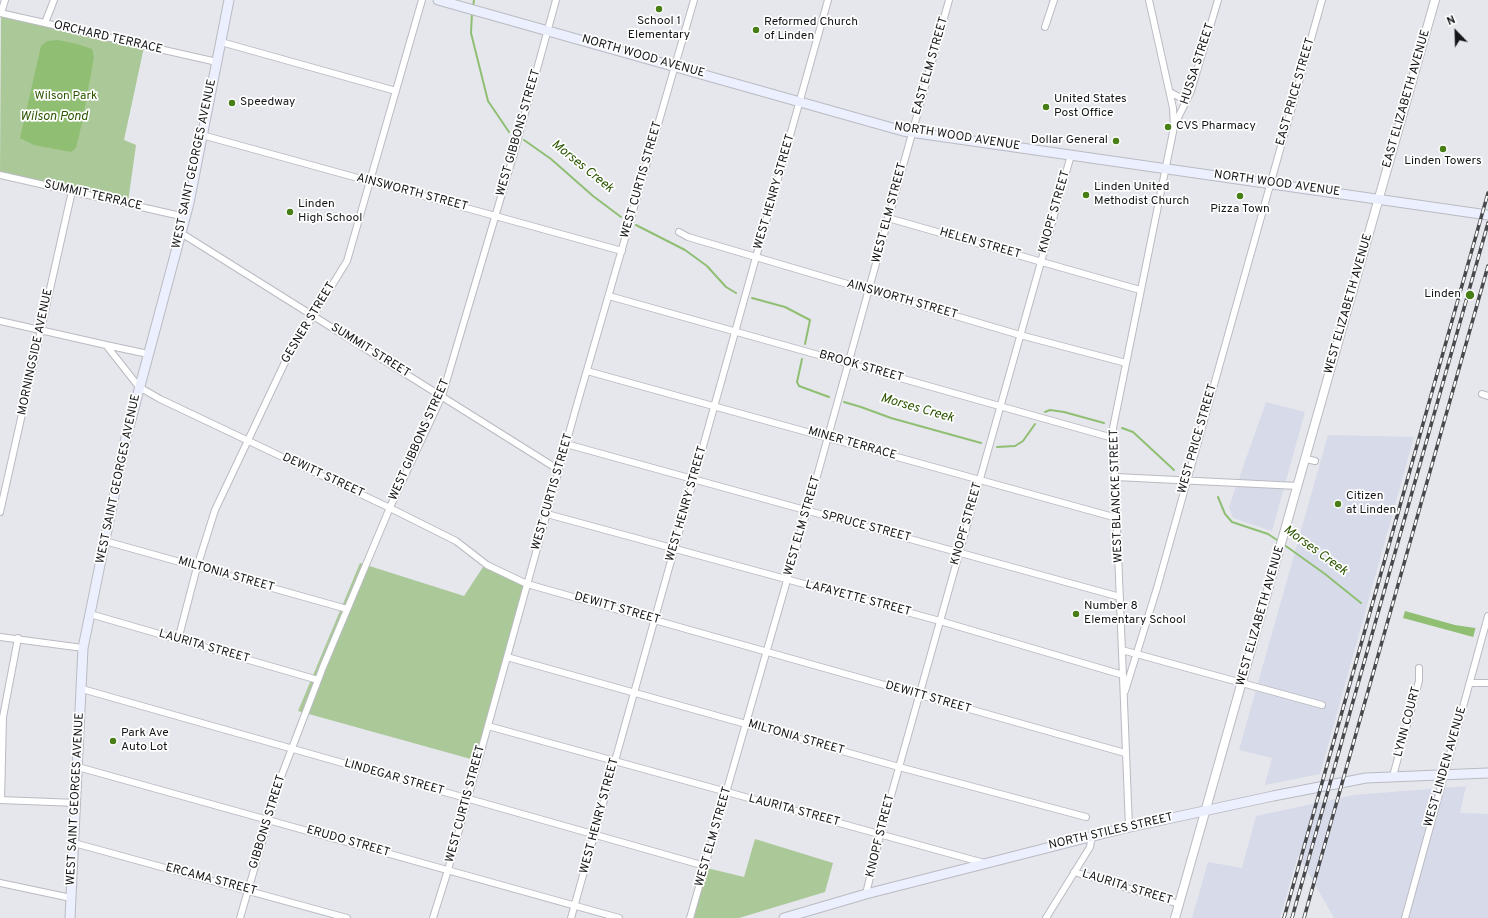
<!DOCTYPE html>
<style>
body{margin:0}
#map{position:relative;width:1488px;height:918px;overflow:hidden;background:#e5e7ed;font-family:Overpass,sans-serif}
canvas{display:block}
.north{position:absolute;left:1436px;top:12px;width:40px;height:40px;-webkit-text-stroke:3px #fff;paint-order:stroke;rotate:337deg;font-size:11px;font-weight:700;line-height:16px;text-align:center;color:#151618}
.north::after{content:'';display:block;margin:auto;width:14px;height:18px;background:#151618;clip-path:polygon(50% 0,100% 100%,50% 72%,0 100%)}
</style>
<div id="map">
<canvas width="1488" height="918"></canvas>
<div class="north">N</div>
</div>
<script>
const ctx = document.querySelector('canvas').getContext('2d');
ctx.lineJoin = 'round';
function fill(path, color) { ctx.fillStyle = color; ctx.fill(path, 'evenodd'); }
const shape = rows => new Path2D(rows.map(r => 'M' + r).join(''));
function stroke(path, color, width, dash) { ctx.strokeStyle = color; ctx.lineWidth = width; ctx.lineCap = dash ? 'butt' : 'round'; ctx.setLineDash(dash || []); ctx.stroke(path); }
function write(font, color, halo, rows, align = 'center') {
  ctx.font = font + ' Overpass,sans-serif'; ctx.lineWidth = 3.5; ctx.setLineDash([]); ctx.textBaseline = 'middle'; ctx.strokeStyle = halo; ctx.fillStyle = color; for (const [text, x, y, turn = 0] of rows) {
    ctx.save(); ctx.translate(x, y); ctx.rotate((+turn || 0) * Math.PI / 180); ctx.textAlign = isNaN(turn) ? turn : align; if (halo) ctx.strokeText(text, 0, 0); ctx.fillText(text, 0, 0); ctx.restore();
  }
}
fill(shape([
 [1266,402,1305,412,1272,531,1233,518,1229,507],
 [1328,435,1414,437,1320,774,1265,785,1272,758,1239,750],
 [1466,786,1460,813,1488,814,1488,918,1334,918,1298,855,1280,918,1192,918,1208,862,1242,868,1256,816,1354,795]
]), '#d7dae8');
fill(shape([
 [1,15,144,47,124,140,136,145,128,202,0,174],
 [487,561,530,585,478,761,298,711,360,563,464,596],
 [755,839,833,863,825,892,739,918,694,918,707,868,744,877]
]), '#aac898');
fill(shape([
 [58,40,77,44,92,49,94,57,82,123,76,148,71,152,34,145,20,138,41,46,47,41],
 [1405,611,1455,625,1488,630,1488,641,1403,618]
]), '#90bf73');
fill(shape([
 [1476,626,1488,630,1488,642,1473,638]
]), '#e5e7ed');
stroke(shape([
 [473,7,474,0],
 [472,13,471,33,488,101,509,132],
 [524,140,551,159,593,196,621,217],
 [636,225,685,250,707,266,726,287,736,293],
 [752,298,785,307,810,320,805,344],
 [802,359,797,382,799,386,829,397],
 [844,402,861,407,891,418,981,443],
 [1045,412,1050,410,1064,412,1104,423],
 [1122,428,1133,432,1174,470],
 [997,447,1015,446,1023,441,1035,424],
 [1218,497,1225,514,1232,522,1268,534,1280,542],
 [1283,544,1325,574,1361,603]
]), '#90bf73', 2);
const minor = shape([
 [0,13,217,62],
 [1,13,5,0],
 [45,23,54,0],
 [1045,27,1054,0],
 [221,42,396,91],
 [1170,92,1179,97,1187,95,1191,91],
 [1174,126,1191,91,1218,0],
 [202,135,622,251],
 [0,175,185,217],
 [888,218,1140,290],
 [679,232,688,237,1020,335,1126,363],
 [181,233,559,470],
 [609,296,1113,438],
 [0,321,106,345,139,387,160,399,390,508,456,541,487,565,527,584,1125,753],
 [106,345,148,354],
 [587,371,1117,518],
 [1482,394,1488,396],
 [566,444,1120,597],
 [1306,459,1315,461],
 [1116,477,1298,486],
 [0,512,72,191],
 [547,514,940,621,1123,675],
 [105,541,347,609],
 [90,614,318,680],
 [0,637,83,648],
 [178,640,197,567,215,510,286,360,347,261,422,0],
 [1122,650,1322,705],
 [507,657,899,767,1086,817],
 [1470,683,1488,683],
 [82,689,705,866],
 [1125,691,1157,588,1322,0],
 [488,726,984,863],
 [78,767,619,918],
 [1393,776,1419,681,1419,668],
 [0,800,77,803],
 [1,800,3,717,18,638],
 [1129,827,1113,428,1174,127,1173,108,1149,0],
 [74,843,347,918],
 [1074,872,1179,904],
 [0,883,71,898],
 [866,894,880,835,1071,155],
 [240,918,281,777,323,667,391,505,442,396,514,153,556,0],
 [433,918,448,870,576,408,694,0],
 [571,918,828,0],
 [690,918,819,469,949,0],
 [1046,918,1090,847,1092,836],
 [1405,918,1488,616]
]);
const tertiary = shape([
 [1175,918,1435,0]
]);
const secondary = shape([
 [438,0,903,131,1488,215],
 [70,918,83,648,125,442,189,203,229,0],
 [784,918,866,894,1121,829,1273,796,1366,778,1488,773]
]);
stroke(minor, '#babbc2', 8);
stroke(tertiary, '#babbc2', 10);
stroke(secondary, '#babbc2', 11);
stroke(minor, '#fff', 6);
stroke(tertiary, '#fff', 8);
stroke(secondary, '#eceffd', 9);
const rail = shape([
 [1284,918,1488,193],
 [1292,918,1488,223],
 [1304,918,1488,266]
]);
stroke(rail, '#48494c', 3.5);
stroke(rail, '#fff', 2, [6]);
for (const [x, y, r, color] of [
 [659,9,4,"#477e15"],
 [756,30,4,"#477e15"],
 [232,103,4,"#477e15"],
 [1046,107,4,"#477e15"],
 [1168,127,4,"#477e15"],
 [1116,141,4,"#477e15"],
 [1443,149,4,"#477e15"],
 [1086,195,4,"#477e15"],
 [1240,196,4,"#477e15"],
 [290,212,4,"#477e15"],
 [1470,295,5,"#477e15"],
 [1338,504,4,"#477e15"],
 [1076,614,4,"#477e15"],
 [113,741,4,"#477e15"]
]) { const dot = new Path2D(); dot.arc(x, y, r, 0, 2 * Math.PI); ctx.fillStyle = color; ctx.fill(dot); stroke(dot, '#fff', 1.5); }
write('12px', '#151618', '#fff', [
 ["School 1",659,22,"center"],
 ["Elementary",659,36,"center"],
 ["Reformed Church",764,23],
 ["of Linden",764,37],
 ["United States",1054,100],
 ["Post Office",1054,114],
 ["Speedway",240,103],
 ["CVS Pharmacy",1176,127],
 ["Dollar General",1108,141,"right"],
 ["Linden Towers",1443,162,"center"],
 ["Linden United",1094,188],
 ["Methodist Church",1094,202],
 ["Linden",298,205],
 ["High School",298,219],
 ["Pizza Town",1240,210,"center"],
 ["Linden",1461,295,"right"],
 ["Citizen",1346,497],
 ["at Linden",1346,511],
 ["Number 8",1084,607],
 ["Elementary School",1084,621],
 ["Park Ave",121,734],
 ["Auto Lot",121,748]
], 'left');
write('12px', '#151618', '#fff', [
 ["ORCHARD TERRACE",108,38,13],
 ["NORTH WOOD AVENUE",643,57,16],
 ["HUSSA STREET",1198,64,-72],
 ["EAST ELM STREET",931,66,-74],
 ["EAST PRICE STREET",1296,92,-74],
 ["EAST ELIZABETH AVENUE",1407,99,-74],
 ["WEST GIBBONS STREET",519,133,-74],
 ["NORTH WOOD AVENUE",957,137,9],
 ["WEST SAINT GEORGES AVENUE",195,164,-78],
 ["WEST CURTIS STREET",642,180,-74],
 ["NORTH WOOD AVENUE",1277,184,8],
 ["WEST HENRY STREET",775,192,-74],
 ["AINSWORTH STREET",412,193,15],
 ["SUMMIT TERRACE",93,196,13],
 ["KNOPF STREET",1055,212,-74],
 ["WEST ELM STREET",890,213,-75],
 ["HELEN STREET",980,244,16],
 ["AINSWORTH STREET",902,300,16],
 ["WEST ELIZABETH AVENUE",1349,304,-74],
 ["GESNER STREET",309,323,-59],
 ["SUMMIT STREET",370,351,32],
 ["MORNINGSIDE AVENUE",36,352,-78],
 ["BROOK STREET",861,367,16],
 ["WEST PRICE STREET",1198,439,-74],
 ["WEST GIBBONS STREET",420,440,-66],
 ["MINER TERRACE",852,444,16],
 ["DEWITT STREET",323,476,25],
 ["WEST SAINT GEORGES AVENUE",119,479,-78],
 ["WEST CURTIS STREET",553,492,-74],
 ["WEST BLANCKE STREET",1117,496,-92],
 ["WEST HENRY STREET",687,504,-74],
 ["KNOPF STREET",967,524,-74],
 ["WEST ELM STREET",803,526,-74],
 ["SPRUCE STREET",866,527,15],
 ["MILTONIA STREET",226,575,16],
 ["LAFAYETTE STREET",858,599,15],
 ["DEWITT STREET",617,609,16],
 ["WEST ELIZABETH AVENUE",1261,616,-74],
 ["LAURITA STREET",204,647,16],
 ["DEWITT STREET",928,698,16],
 ["LYNN COURT",1408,722,-75],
 ["MILTONIA STREET",796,738,16],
 ["WEST LINDEN AVENUE",1446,767,-74],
 ["LINDEGAR STREET",394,778,16],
 ["WEST SAINT GEORGES AVENUE",76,799,-87],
 ["WEST CURTIS STREET",466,804,-75],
 ["LAURITA STREET",794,811,15],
 ["WEST HENRY STREET",600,816,-75],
 ["GIBBONS STREET",268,822,-73],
 ["NORTH STILES STREET",1111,832,-13],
 ["KNOPF STREET",881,836,-76],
 ["WEST ELM STREET",714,837,-74],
 ["ERUDO STREET",348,842,16],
 ["ERCAMA STREET",211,880,15],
 ["LAURITA STREET",1127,888,17]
]);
write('12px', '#2d5703', '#fff', [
 ["Wilson Park",66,97]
]);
write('italic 13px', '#2c5602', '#fff', [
 ["Wilson Pond",54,117],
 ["Morses Creek",582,167,39],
 ["Morses Creek",917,409,16],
 ["Morses Creek",1315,551,36]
]);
</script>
